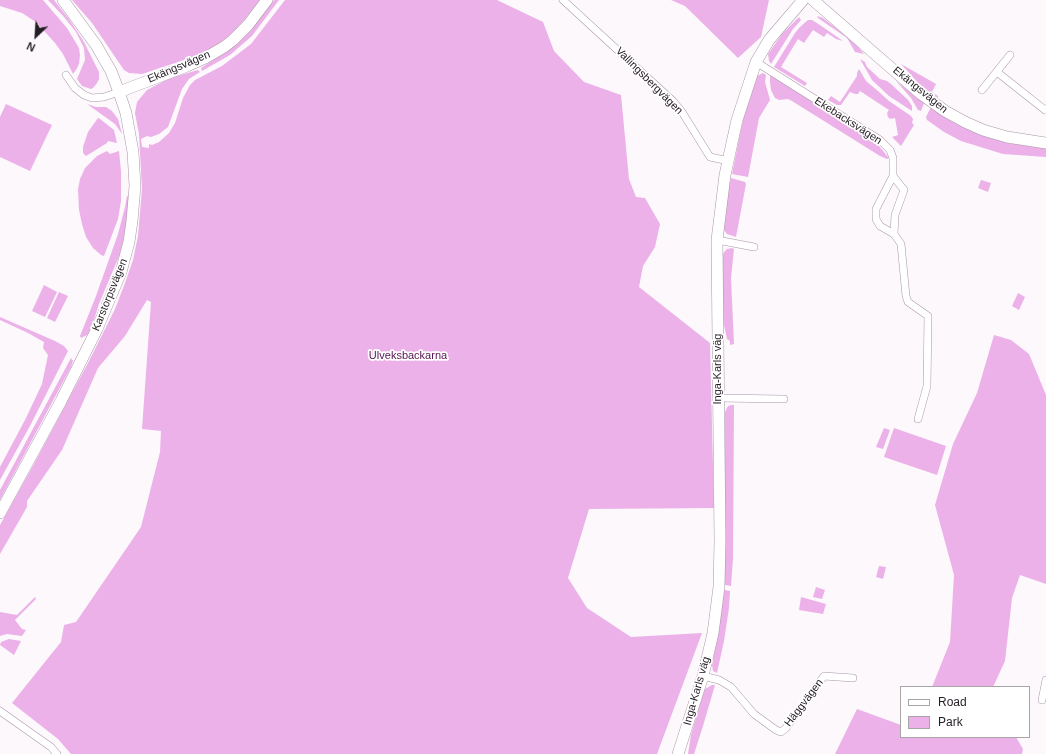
<!DOCTYPE html>
<meta charset="utf-8">
<style>
body{margin:0}
#map{position:relative;width:1046px;height:754px;overflow:hidden;background:#fcf8fc;font-family:Helvetica,sans-serif}
canvas{display:block}
.legend{position:absolute;left:900px;top:686px;width:130px;height:52px;box-sizing:border-box;background:#fff;border:1px solid #a8a5a7;margin:0;padding:5px 7px;list-style:none;font-size:12px;color:#251d24}
.legend li{display:flex;align-items:center;gap:8px;height:20px}
.legend b{width:20px;border:1px solid #a8a5a7}
.north{position:absolute;left:16px;top:16px;width:40px;height:40px;-webkit-text-stroke:3px #fff;paint-order:stroke;rotate:205deg;font-size:11px;font-weight:700;line-height:16px;text-align:center;color:#251d24}
.north::after{content:'';display:block;margin:auto;width:14px;height:18px;background:#251d24;clip-path:polygon(50% 0,100% 100%,50% 72%,0 100%)}
</style>
<div id="map">
<canvas width="1046" height="754"></canvas>
<ul class="legend">
<li><b style="height:5px;background:#fff"></b>Road</li>
<li><b style="height:11px;background:#ecb1e8"></b>Park</li>
</ul>
<div class="north">N</div>
</div>
<script>
const ctx = document.querySelector('canvas').getContext('2d');
ctx.lineJoin = 'round';
function fill(path, color) { ctx.fillStyle = color; ctx.fill(path, 'evenodd'); }
const shape = rows => new Path2D(rows.map(r => 'M' + r).join(''));
function stroke(path, color, width, dash) { ctx.strokeStyle = color; ctx.lineWidth = width; ctx.lineCap = dash ? 'butt' : 'round'; ctx.setLineDash(dash || []); ctx.stroke(path); }
function write(font, color, halo, rows, align = 'center') {
  ctx.font = font + ' Helvetica,sans-serif'; ctx.lineWidth = 3.5; ctx.setLineDash([]); ctx.textBaseline = 'middle'; ctx.strokeStyle = halo; ctx.fillStyle = color; for (const [text, x, y, turn = 0] of rows) {
    ctx.save(); ctx.translate(x, y); ctx.rotate((+turn || 0) * Math.PI / 180); ctx.textAlign = isNaN(turn) ? turn : align; if (halo) ctx.strokeText(text, 0, 0); ctx.fillText(text, 0, 0); ctx.restore();
  }
}
fill(shape([
 [0,0,43,0,67,28,79,48,80,55,79,64,76,70,73,74,63,54,55,43,36,22,22,13,0,6],
 [48,0,54,0,69,19,84,42,99,72,99,79,97,83,94,87,91,89,82,86,77,79,85,60,84,48,76,32,64,17],
 [72,0,260,0,236,30,217,45,196,56,142,74,129,73,124,70,92,23],
 [274,0,279,0,252,36,230,55,202,71,201,68,227,51,248,33],
 [285,0,497,0,543,22,554,51,584,82,621,95,629,179,636,197,645,198,660,224,655,247,643,266,639,287,710,343,714,508,589,509,568,578,587,608,631,637,702,633,657,754,71,754,58,739,12,703,61,642,64,625,76,622,141,527,160,452,161,431,142,429,151,302,147,300,125,336,98,368,62,450,27,501,27,507,0,554,0,525,35,462,89,361,115,309,125,283,133,260,138,236,142,189,139,134,135,113,137,102,147,90,170,78,198,70,200,72,189,79,182,89,168,127,159,134,151,137,147,136,141,139,142,147,149,148,149,144,152,145,159,142,169,133,175,123,183,98,190,85,195,80,222,66,251,44],
 [671,0,769,0,761,37,738,58,685,6],
 [817,16,823,18,854,42,864,54,855,52,847,38,818,18],
 [799,17,801,20,793,29,771,64,769,61,768,54,782,34],
 [808,20,812,20,817,23,843,41,836,39,827,33,824,37,813,30,804,43,798,39,781,67,807,83,805,86,774,67,795,33,800,27],
 [860,59,865,62,867,67,880,79,887,81,891,84,908,100,912,106,912,111,889,96,872,80],
 [901,64,936,84,932,92,938,96,938,98,921,86],
 [859,69,866,81,878,91,889,101,911,116,913,119,912,123,914,125,901,146,892,137,898,135,895,118,890,119,888,117,887,113,889,110,860,91,858,94,855,94,850,92,841,105,837,105,828,100,831,96,840,102,857,76,857,73],
 [763,73,766,75,765,82,770,100,759,118,748,177,732,174,746,105,757,76],
 [770,75,867,136,878,145,889,158,887,159,880,156,792,101,788,99,779,100,775,98,771,90,770,82],
 [896,81,924,103,921,111,918,110,911,98],
 [6,104,52,125,30,171,0,157,0,117],
 [87,104,96,107,106,107,112,111,118,119,122,134,115,124],
 [931,107,949,120,990,138,1008,143,1046,148,1046,157,1003,154,961,141,944,132,927,120,926,117],
 [98,118,100,119,114,130,117,143,108,141,107,143,86,156,83,153,83,147,88,132],
 [107,151,110,154,119,151,121,171,121,201,118,219,104,256,101,255,93,248,86,237,82,224,79,210,78,189,80,179,85,168,97,156],
 [731,178,745,182,746,184,736,237,727,234,723,229,729,187],
 [981,180,991,183,988,192,978,188],
 [127,196,129,196,126,229,120,254,99,304,91,329,87,335,81,338,80,336,96,296,118,234,125,207],
 [732,248,734,249,731,278,734,344,730,345,730,341,727,339,722,316,721,260,724,252,727,249],
 [44,285,57,292,45,317,32,311],
 [59,292,68,296,55,322,47,318],
 [1018,293,1025,297,1019,310,1012,306],
 [0,317,55,341,64,346,68,351,31,424,0,480,0,467,26,418,42,384,48,355,43,348,44,342,28,333,0,320],
 [994,335,1011,340,1029,354,1046,395,1046,584,1020,575,1012,598,1005,661,993,687,932,687,950,642,954,575,935,505,953,444,977,393],
 [71,358,73,361,71,367,0,500,0,490],
 [731,405,734,405,733,558,731,586,725,585,725,412,728,406],
 [884,428,890,430,883,449,876,447],
 [894,428,946,446,937,475,884,457],
 [879,566,886,567,883,579,876,577],
 [816,587,825,590,822,599,813,597],
 [724,590,730,591,729,608,724,641,717,673,713,671,712,665,720,620],
 [35,597,36,599,15,620,22,629,26,630,22,636,7,634,0,636,0,612,17,615],
 [801,597,826,604,823,614,799,610],
 [9,639,21,641,14,655,0,645,1,642],
 [712,685,715,685,703,726,694,754,688,754,691,735,703,694,705,689],
 [857,709,901,725,901,737,1016,737,1023,749,1022,754,835,754]
]), '#ecb1e8');
const street = shape([
 [563,0,673,101,682,112,710,157,729,161],
 [756,62,880,140,890,150,893,158,893,176,876,209,876,219,880,226,894,234,901,244,906,296,908,302,928,316,927,386,918,419],
 [997,72,1045,110,1046,109],
 [66,75,75,88,84,95,92,98,104,97,119,92],
 [982,90,1010,55],
 [893,176,904,190,895,215,894,234],
 [717,240,754,247],
 [719,398,784,399],
 [703,676,719,680,731,687,754,714,776,730,781,732,786,728,824,676,853,678],
 [1042,700,1046,680],
 [0,711,51,747,57,754]
]);
const secondary = shape([
 [813,0,921,94,945,111,965,122,983,130,1007,137,1046,143],
 [119,92,187,66,205,58,224,47,233,40,248,25,267,0],
 [0,513,61,401,97,329,121,272,129,242,132,221,135,186,133,152,126,113,119,92,111,71,96,45,63,0],
 [678,754,703,676,713,633,719,587,720,541,717,240,725,175,737,120,756,62,769,40,803,0]
]);
stroke(street, '#a996a7', 8);
stroke(secondary, '#a996a7', 12);
stroke(street, '#fff', 7);
stroke(secondary, '#fff', 11);
write('11px', '#251d24', '#fff', [
 ["Ekängsvägen",179,67,-23],
 ["Vallingsbergvägen",649,81,45],
 ["Ekängsvägen",920,90,39],
 ["Ekebacksvägen",848,121,33],
 ["Karstorpsvägen",110,295,-68],
 ["Inga-Karls väg",718,369,-90],
 ["Inga-Karls väg",697,691,-74],
 ["Häggvägen",804,703,-53]
]);
write('11px', '#551254', '#fff', [
 ["Ulveksbackarna",408,356]
]);
</script>
